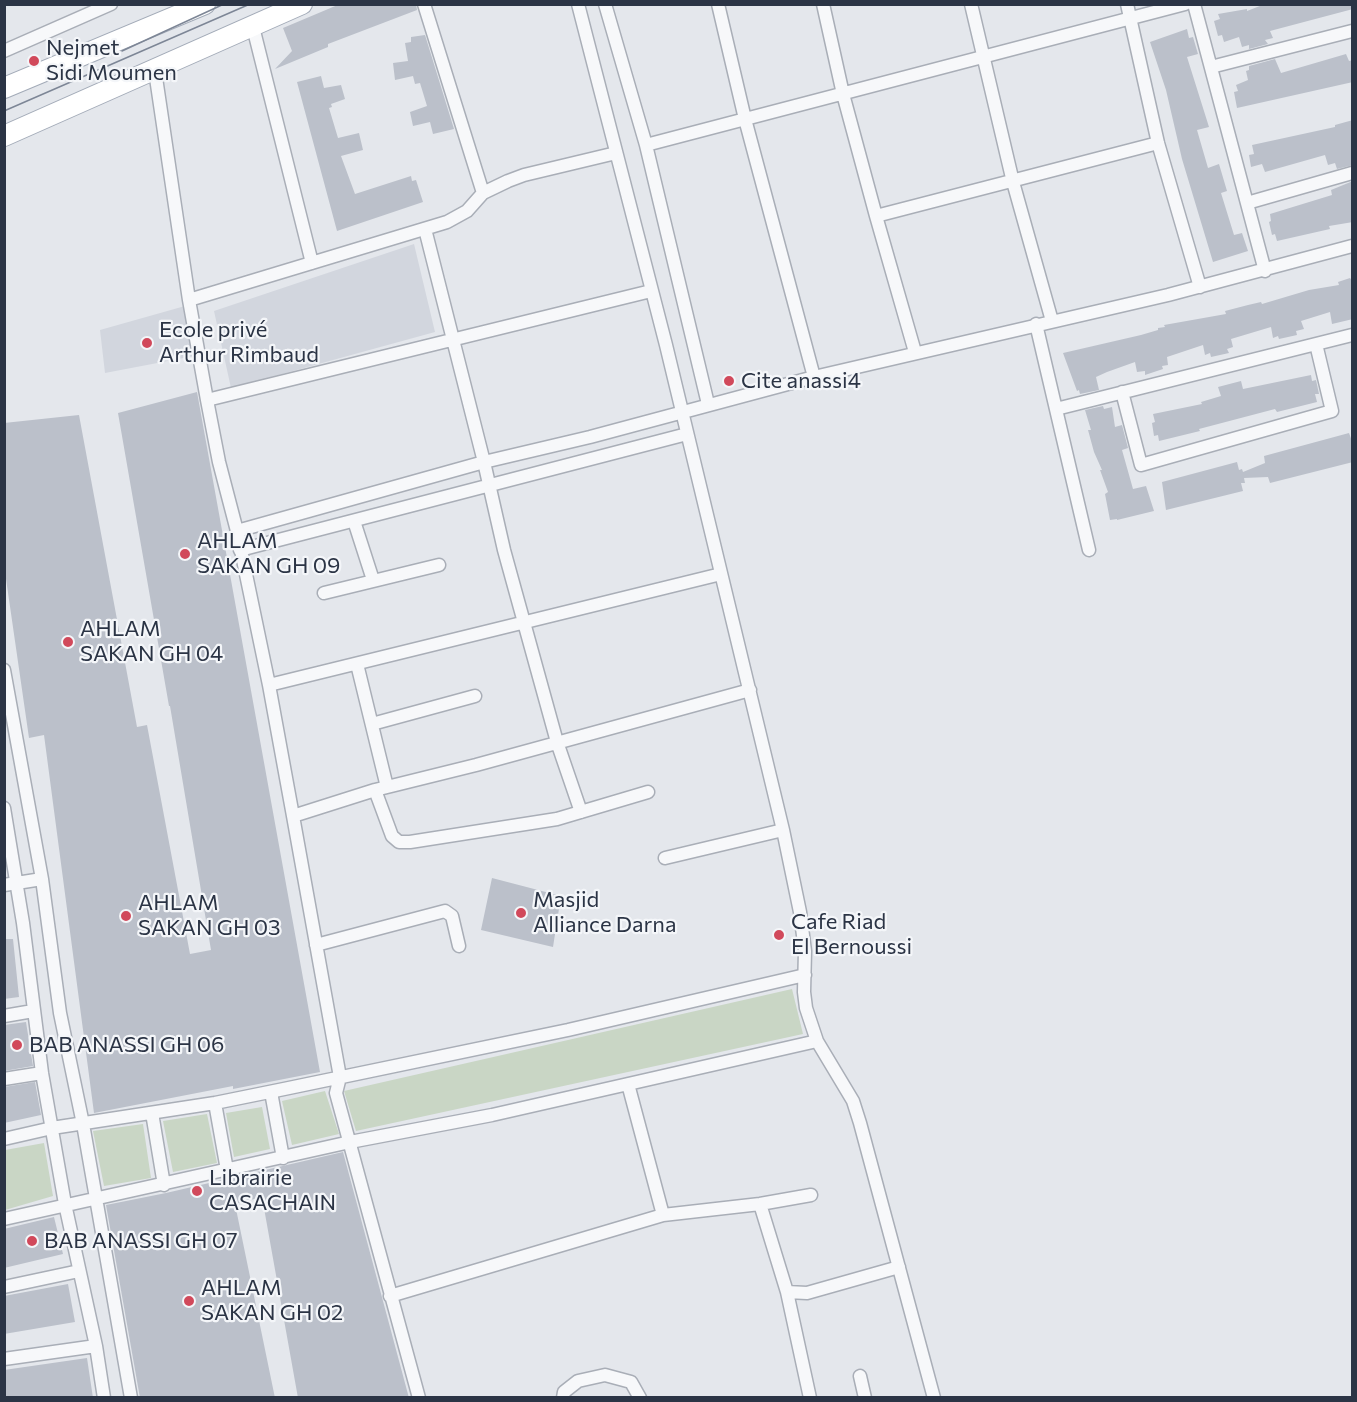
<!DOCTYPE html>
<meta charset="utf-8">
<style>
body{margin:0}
#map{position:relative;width:1357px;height:1402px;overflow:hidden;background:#e4e7ec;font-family:Commissioner,sans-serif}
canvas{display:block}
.frame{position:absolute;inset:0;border:6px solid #2b3445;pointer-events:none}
</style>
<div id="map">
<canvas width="1357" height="1402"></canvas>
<div class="frame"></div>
</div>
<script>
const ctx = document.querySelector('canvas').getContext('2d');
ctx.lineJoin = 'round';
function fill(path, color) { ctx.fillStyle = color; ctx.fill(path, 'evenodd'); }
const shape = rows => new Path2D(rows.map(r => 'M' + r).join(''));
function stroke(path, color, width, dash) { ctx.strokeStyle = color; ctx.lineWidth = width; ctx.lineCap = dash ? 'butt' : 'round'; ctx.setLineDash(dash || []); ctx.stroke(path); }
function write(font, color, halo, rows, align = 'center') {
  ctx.font = font + ' Commissioner,sans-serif'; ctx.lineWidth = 4.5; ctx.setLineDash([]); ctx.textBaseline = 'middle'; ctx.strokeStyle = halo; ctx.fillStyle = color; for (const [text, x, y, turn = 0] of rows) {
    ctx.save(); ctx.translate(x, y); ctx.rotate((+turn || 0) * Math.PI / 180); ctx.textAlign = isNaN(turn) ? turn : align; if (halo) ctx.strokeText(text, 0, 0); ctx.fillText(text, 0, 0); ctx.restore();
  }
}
fill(shape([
 [414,244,435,332,231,388,214,311],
 [185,306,194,356,105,373,100,330]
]), '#d2d6de');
fill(shape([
 [792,989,803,1034,356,1131,344,1091],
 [325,1091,339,1134,292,1145,282,1101],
 [262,1107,270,1149,234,1157,226,1113],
 [207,1114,217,1163,173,1172,163,1121],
 [143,1124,151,1178,104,1186,93,1131],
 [44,1143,53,1196,5,1210,5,1150]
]), '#c9d6c5');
fill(shape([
 [340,4,416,4,417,10,328,44,328,47,275,69,292,51,283,28],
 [1265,4,1353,4,1353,9,1270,31,1273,38,1265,40,1268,44,1249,49,1249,45,1242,47,1239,37,1224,42,1222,35,1218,36,1214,21,1220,19,1218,14,1247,9,1247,11],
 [1187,29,1189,38,1193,37,1198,54,1187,57,1209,127,1197,130,1208,168,1219,164,1227,191,1221,193,1234,235,1242,233,1248,251,1213,262,1182,159,1166,90,1150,42],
 [425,35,454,129,433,134,430,122,413,126,410,112,427,106,420,83,415,84,413,76,395,80,393,63,408,61,405,43,411,42,411,37],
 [1346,54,1349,61,1353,60,1353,82,1237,108,1234,92,1238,91,1236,85,1248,80,1246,71,1249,70,1249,66,1275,59,1281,73],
 [321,76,324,88,341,85,345,99,331,104,332,107,329,108,338,138,359,133,363,150,341,156,355,194,411,176,412,181,416,180,423,202,337,231,297,82],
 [1353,120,1353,165,1337,169,1335,163,1328,165,1325,155,1265,172,1262,164,1251,167,1249,155,1254,154,1252,145,1335,127,1335,125],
 [1353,181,1353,222,1329,226,1330,229,1277,241,1275,234,1272,235,1269,222,1271,221,1270,214,1332,195,1331,190],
 [1350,278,1353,282,1353,319,1332,324,1330,312,1301,321,1304,329,1296,331,1297,335,1279,339,1278,336,1273,338,1271,327,1231,339,1233,347,1227,349,1229,353,1211,357,1210,353,1205,355,1203,345,1167,357,1168,365,1162,366,1163,369,1145,375,1145,371,1137,372,1135,362,1107,372,1096,377,1099,390,1080,394,1079,390,1077,391,1063,353,1141,335,1158,330,1158,328,1165,327,1164,325,1226,314,1225,311,1248,305,1261,302,1262,304,1309,290,1339,285,1338,282],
 [1311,375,1312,381,1316,380,1319,394,1315,394,1317,402,1277,412,1275,409,1199,429,1200,431,1159,441,1158,435,1154,436,1152,423,1155,422,1153,414,1202,404,1201,402,1221,396,1218,387,1241,381,1243,389],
 [197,392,320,1072,233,1089,233,1086,94,1113,44,735,29,738,4,565,4,423,79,415,137,727,147,725,190,954,211,950,170,706,169,706,118,413],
 [1103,406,1104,409,1112,407,1115,427,1122,425,1128,448,1122,450,1133,489,1146,486,1154,511,1117,520,1117,519,1110,520,1105,494,1108,492,1100,470,1102,470,1094,452,1088,430,1091,430,1085,410],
 [1349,433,1353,444,1353,462,1270,483,1268,477,1244,478,1245,483,1241,483,1243,491,1166,510,1162,482,1237,462,1239,470,1242,469,1243,472,1265,463,1264,456],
 [492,878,561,896,553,947,481,930],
 [4,939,13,939,19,997,4,999],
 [26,1022,33,1066,4,1071,4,1025],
 [35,1082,41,1115,4,1123,4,1087],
 [343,1152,409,1398,298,1398,262,1197,235,1204,275,1398,140,1398,106,1205,166,1193],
 [54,1217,63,1254,4,1268,4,1229],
 [68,1284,75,1322,4,1334,4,1296],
 [87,1358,93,1398,4,1398,4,1370]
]), '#bbc0ca');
const street = shape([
 [424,4,483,193],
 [578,4,666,345,783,830,800,912,805,951,804,992,806,1008,817,1041,853,1101,860,1123,934,1398],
 [605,4,646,145,708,404],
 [718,4,745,119,814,377],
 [823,4,843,94,876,216,915,352],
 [971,4,1013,182,1052,321],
 [1127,4,1158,143,1200,287],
 [1194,4,1265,271],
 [253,27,312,263],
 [4,51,111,4],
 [1211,67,1352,31],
 [155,71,189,300,207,400,219,462,237,531,269,685,293,816,340,1077,336,1093,419,1398],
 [646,145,1185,4],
 [1247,203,1352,173],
 [876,216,1158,143],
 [425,229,484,462,504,550,557,742,581,812],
 [189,300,447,222,467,211,483,193,508,181,524,175,616,153],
 [1036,324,1089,550],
 [1122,392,1141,465,1332,411,1316,344],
 [207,400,651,291],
 [1056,409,1352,335],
 [354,521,373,580],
 [237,531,484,462,590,437,814,377,1168,295,1352,246],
 [240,550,687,434],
 [324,593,439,565],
 [357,664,387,787],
 [4,670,42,879,60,1013,83,1124,131,1398],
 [269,685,721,574],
 [372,724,475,696],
 [375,790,392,836,399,842,410,842,557,819,648,792],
 [4,808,23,923,42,1073,65,1204,96,1346,104,1398],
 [293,816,375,790,476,765,750,690],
 [665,858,783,830],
 [4,885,42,879],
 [316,945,445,911,452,916,459,946],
 [4,1016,33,1011],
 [4,1079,42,1073],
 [628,1084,663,1215],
 [271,1092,283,1158],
 [215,1103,227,1170],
 [152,1113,164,1185],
 [4,1139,52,1128,215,1103,284,1089,568,1030,805,975],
 [760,1204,787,1292,807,1293,899,1267],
 [4,1219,350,1142,492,1115,817,1041],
 [4,1287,79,1271],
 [787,1292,810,1398],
 [390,1296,663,1215,760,1204,811,1195],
 [4,1359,96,1346],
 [860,1376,865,1398],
 [563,1398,564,1392,578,1381,605,1375,631,1382,640,1398]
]);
const primary = shape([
 [4,88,205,4],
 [4,136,302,4]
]);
stroke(street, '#a9aeb7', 15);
stroke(primary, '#a3abb8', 22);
stroke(street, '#f7f8fa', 12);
stroke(primary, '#fff', 20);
stroke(shape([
 [122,51,224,4],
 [4,111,250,4]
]), '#7d8696', 1.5);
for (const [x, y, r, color] of [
 [34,61,6,"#d1495b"],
 [147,343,6,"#d1495b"],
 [729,381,6,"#d1495b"],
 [185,554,6,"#d1495b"],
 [68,642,6,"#d1495b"],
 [521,913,6,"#d1495b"],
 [126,916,6,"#d1495b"],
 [779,935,6,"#d1495b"],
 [17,1045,6,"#d1495b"],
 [197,1191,6,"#d1495b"],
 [32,1241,6,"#d1495b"],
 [189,1301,6,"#d1495b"]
]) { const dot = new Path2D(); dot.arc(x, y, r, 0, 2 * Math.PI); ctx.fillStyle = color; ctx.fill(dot); stroke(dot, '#f4f6f9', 2); }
write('22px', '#2b3445', '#f4f6f9', [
 ["Nejmet",46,48],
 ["Sidi Moumen",46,73],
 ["Ecole privé",159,330],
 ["Arthur Rimbaud",159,355],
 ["Cite anassi4",741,381],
 ["AHLAM",197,541],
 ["SAKAN GH 09",197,566],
 ["AHLAM",80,629],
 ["SAKAN GH 04",80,654],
 ["Masjid",533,900],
 ["Alliance Darna",533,925],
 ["AHLAM",138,903],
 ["SAKAN GH 03",138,928],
 ["Cafe Riad",791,922],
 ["El Bernoussi",791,947],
 ["BAB ANASSI GH 06",29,1045],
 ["Librairie",209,1178],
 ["CASACHAIN",209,1203],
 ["BAB ANASSI GH 07",44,1241],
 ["AHLAM",201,1288],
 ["SAKAN GH 02",201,1313]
], 'left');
</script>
